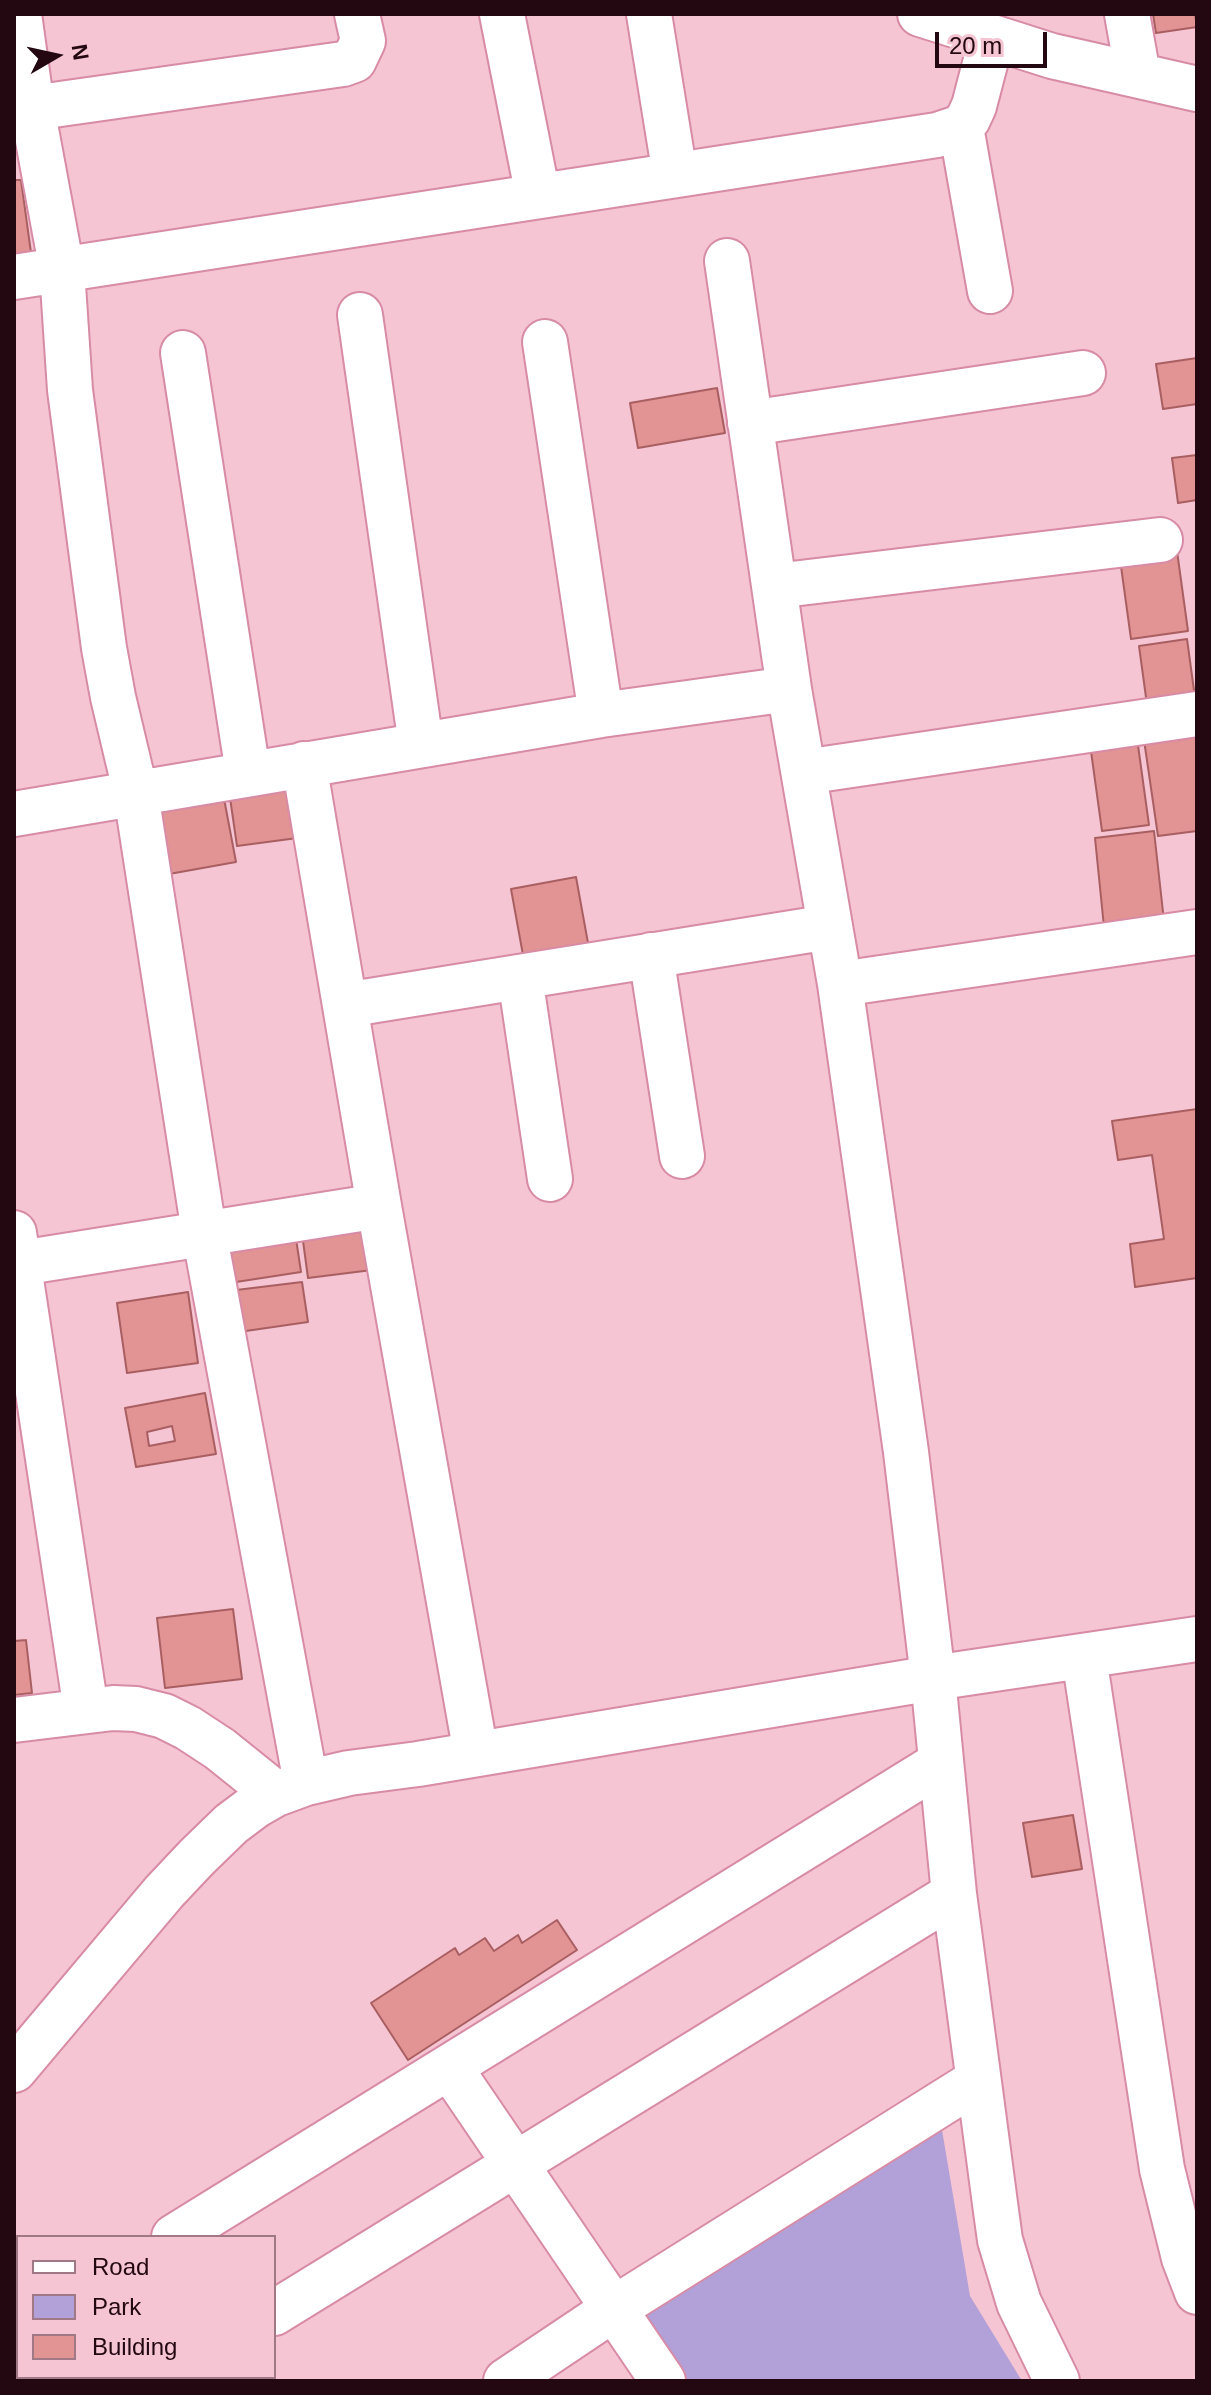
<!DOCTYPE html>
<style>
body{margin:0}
#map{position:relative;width:1211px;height:2395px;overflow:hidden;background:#f5c5d3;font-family:Arial,sans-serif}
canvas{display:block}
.frame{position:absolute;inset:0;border:16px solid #230812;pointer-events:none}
.legend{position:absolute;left:16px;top:2235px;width:260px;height:144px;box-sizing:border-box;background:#f5c5d3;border:2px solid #a17986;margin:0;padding:10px 14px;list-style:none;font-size:24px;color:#230812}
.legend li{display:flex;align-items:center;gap:16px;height:40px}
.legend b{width:40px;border:2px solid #a17986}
.north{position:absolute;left:16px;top:16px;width:80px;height:80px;-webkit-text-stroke:6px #f5c5d3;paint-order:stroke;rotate:81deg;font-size:22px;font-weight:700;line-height:32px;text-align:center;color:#230812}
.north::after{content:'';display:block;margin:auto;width:28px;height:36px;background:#230812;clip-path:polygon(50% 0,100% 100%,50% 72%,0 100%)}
.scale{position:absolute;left:935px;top:32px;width:112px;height:36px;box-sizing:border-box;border:4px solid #230812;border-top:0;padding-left:10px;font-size:24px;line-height:28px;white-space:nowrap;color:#230812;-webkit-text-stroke:6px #f5c5d3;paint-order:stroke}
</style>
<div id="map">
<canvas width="1211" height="2395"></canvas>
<div class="frame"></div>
<ul class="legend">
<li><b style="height:10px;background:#fff"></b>Road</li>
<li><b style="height:22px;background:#b2a0d8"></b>Park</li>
<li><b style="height:22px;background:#e29394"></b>Building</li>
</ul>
<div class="north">N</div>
<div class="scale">20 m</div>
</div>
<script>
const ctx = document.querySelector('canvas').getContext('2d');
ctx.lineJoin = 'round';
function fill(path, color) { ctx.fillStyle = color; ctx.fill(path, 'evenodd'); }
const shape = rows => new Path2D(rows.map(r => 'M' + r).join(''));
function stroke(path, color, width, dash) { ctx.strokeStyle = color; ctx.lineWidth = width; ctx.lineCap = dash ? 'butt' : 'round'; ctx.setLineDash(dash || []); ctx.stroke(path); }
fill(shape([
 [941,2124,970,2296,1022,2381,686,2381,642,2311]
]), '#b2a0d8');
const building = shape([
 [1153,14,1195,14,1197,27,1156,33,1153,14],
 [14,180,21,180,32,260,14,263,14,180],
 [1197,358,1197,404,1163,409,1156,364,1197,358],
 [717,388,725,433,638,448,630,403,717,388],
 [1197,455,1197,500,1178,503,1172,458,1197,455],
 [1177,551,1188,631,1131,639,1120,559,1177,551],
 [1187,639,1196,705,1148,712,1139,646,1187,639],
 [1196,733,1197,831,1158,836,1144,740,1196,733],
 [1137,738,1149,825,1102,831,1090,744,1137,738],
 [295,773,305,837,237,846,228,784,295,773],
 [222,788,236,862,158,876,145,802,222,788],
 [1154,831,1164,921,1104,927,1095,838,1154,831],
 [576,877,590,954,525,966,511,889,576,877],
 [1197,1109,1197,1278,1135,1287,1130,1244,1164,1239,1152,1155,1118,1160,1112,1121,1197,1109],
 [374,1218,380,1269,308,1278,301,1226,374,1218],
 [295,1232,301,1272,223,1284,217,1244,295,1232],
 [302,1282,308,1322,232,1333,228,1291,302,1282],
 [188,1292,198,1363,127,1373,117,1303,188,1292],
 [205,1393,216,1454,136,1467,125,1408,205,1393],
 [172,1426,175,1441,149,1446,147,1432,172,1426],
 [233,1609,242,1679,165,1688,157,1618,233,1609],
 [26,1640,32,1693,14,1695,14,1641,26,1640],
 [1073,1815,1082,1869,1032,1877,1023,1823,1073,1815],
 [557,1920,577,1950,408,2060,371,2003,455,1948,459,1955,485,1938,494,1951,518,1935,522,1943,557,1920]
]);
fill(building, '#e29394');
stroke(building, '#a95f61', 2);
const minor = shape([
 [19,14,32,108,62,270,70,390,104,648,113,697,136,794,204,1232,306,1783],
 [502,14,538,196],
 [649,14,675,175],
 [920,14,1052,56,1197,89],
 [1127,14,1138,75],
 [32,108,343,64,354,60,363,41,357,14],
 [961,127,990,291],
 [727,261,789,689,840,984,906,1452,933,1678,954,1894,996,2211,1000,2240,1019,2303,1057,2381],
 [14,277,937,135,961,127,968,119,974,106,992,37],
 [360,315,421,745],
 [545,342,601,715],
 [183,353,248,773],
 [750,423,1083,373],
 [775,586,1160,540],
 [304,764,379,1206,476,1754],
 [804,772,1197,714],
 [14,814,601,715,789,689],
 [651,955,682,1156],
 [520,977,550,1179],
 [840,984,1197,932],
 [345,1005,829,927],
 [14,1233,86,1710],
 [14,1264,379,1206],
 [1084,1657,1162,2169,1184,2258,1197,2292],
 [14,1720,113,1708,136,1709,164,1716,188,1728,220,1749,276,1794],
 [450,2068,663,2381],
 [14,2070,164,1892,197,1857,231,1824,255,1806,276,1794,306,1783,349,1773,418,1764,933,1678,1197,1639],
 [174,2237,939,1764],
 [14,2289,18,2295],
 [274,2313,954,1894],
 [68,2377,70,2381],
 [162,2381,169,2377],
 [506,2381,615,2308,977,2081]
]);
stroke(minor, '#d78ba4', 48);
stroke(minor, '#fff', 44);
</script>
